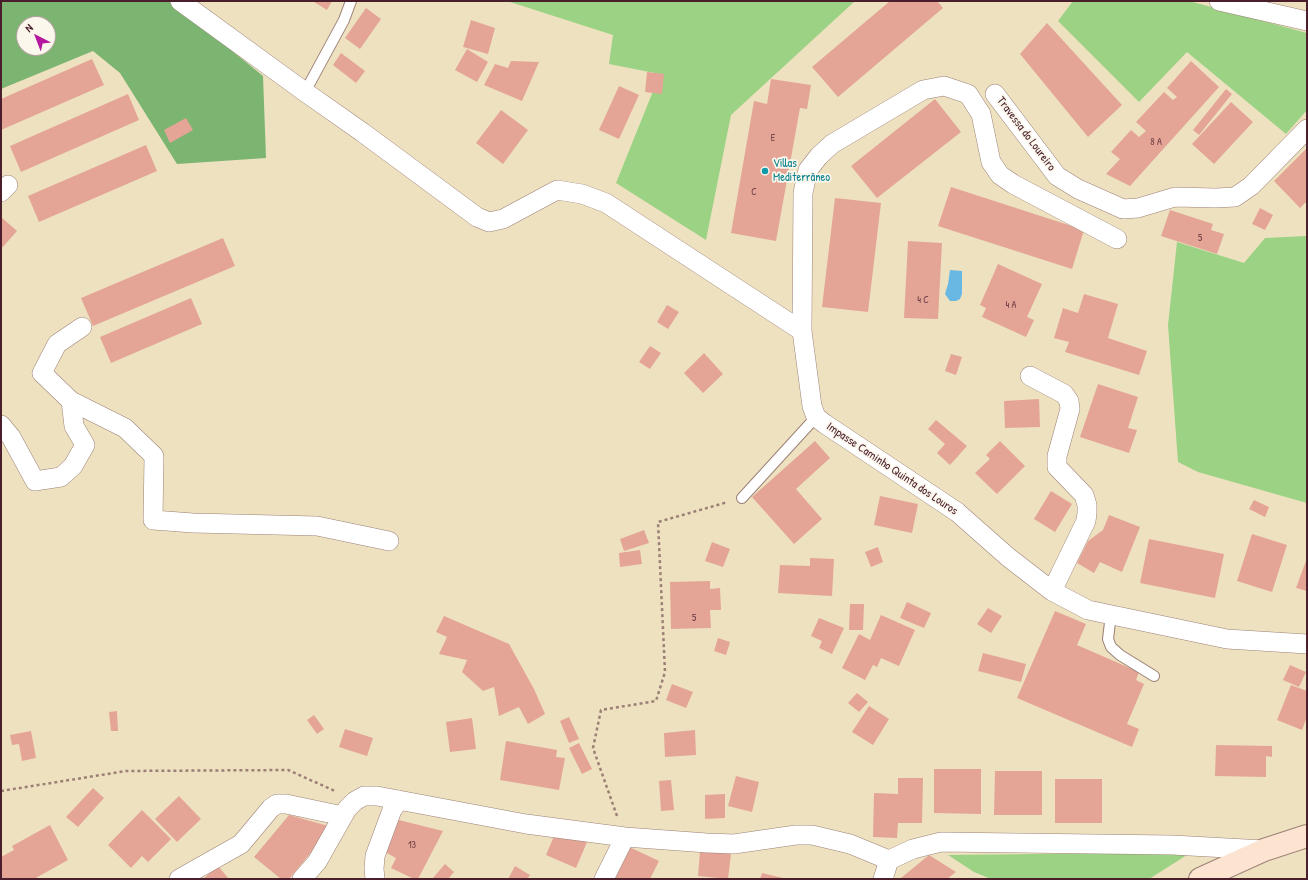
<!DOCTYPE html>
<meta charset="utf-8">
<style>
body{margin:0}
#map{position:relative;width:1308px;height:880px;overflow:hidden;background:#eee1c0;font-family:"Patrick Hand",sans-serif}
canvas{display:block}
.frame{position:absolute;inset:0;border:2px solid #4a1f2b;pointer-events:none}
.north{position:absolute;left:16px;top:16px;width:40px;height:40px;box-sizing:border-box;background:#fbf7ec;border:1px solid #b4a19f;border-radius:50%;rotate:318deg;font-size:11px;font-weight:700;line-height:16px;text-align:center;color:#4a1f2b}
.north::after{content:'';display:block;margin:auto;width:14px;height:18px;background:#b5179e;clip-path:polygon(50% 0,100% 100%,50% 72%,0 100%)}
</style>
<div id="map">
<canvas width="1308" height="880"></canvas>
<div class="frame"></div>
<div class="north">N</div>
</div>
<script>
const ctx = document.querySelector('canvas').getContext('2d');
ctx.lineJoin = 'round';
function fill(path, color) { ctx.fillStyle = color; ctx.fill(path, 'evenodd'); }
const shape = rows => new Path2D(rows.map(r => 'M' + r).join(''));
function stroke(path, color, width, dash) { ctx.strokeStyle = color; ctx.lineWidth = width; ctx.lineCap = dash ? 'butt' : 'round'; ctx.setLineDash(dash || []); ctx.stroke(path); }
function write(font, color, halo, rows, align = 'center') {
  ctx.font = font + ' "Patrick Hand",sans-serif'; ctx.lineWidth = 3.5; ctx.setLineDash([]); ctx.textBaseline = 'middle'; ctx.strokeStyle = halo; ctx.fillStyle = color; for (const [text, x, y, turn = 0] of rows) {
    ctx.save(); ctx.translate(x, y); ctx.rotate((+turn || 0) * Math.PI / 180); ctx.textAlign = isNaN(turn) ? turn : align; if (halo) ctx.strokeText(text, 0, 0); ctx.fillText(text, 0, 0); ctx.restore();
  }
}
fill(shape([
 [507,1,855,1,731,115,706,240,616,183,660,74,609,64,613,35],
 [1073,1,1189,1,1307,33,1307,110,1286,134,1187,52,1139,102,1058,21],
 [1307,236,1307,503,1198,472,1178,462,1168,325,1177,242,1244,263,1265,238],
 [1127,853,1187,855,1149,879,991,879,974,872,948,855]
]), '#9bd284');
fill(shape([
 [1,1,171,1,263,76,266,158,177,164,120,73,93,51,1,89],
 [24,24,48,24,48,48,24,48]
]), '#7cb472');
fill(shape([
 [950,270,962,271,962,294,960,299,956,301,950,301,945,294,948,284]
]), '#68b8e3');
fill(shape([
 [314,1,332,1,327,10,314,2],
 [890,1,937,1,943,8,838,97,812,67],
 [366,8,381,19,360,49,345,38],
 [471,20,495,28,488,54,463,47],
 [1047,23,1122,105,1088,137,1020,54],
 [467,49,488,62,477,82,455,70],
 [341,53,365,71,356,83,333,65],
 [92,59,104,85,1,130,1,99],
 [511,61,539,62,522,101,484,85,495,64,508,68],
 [1191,61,1219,87,1130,186,1106,174,1120,159,1111,152,1131,130,1139,137,1146,131,1136,122,1164,92,1173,100,1177,97,1167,88],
 [647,72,664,74,662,94,645,92],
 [771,79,811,85,807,109,800,108,776,241,731,233,754,101,767,104],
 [619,86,639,95,619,139,599,130],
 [1226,89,1232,94,1199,135,1193,130],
 [128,94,139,120,21,172,10,146],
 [935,99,961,132,877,198,851,166],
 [1231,102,1253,122,1214,164,1192,144],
 [501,110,528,130,503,164,476,143],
 [186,118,193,130,170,143,164,130],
 [146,145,157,171,39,222,28,196],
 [1307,148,1307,201,1300,208,1274,181],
 [951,187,1084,230,1072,269,938,226],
 [835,198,881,203,868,312,822,307],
 [1260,208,1273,215,1265,230,1252,224],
 [1170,210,1213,224,1211,230,1224,234,1217,254,1161,236],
 [1,217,17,231,1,249],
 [223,238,235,266,93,326,81,298],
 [908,241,942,243,938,319,904,318],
 [998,264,1042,284,1027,317,1034,320,1026,337,982,317,986,308,980,305],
 [1084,294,1118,304,1108,338,1147,351,1139,375,1065,352,1069,342,1054,338,1063,308,1078,313],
 [191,298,202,324,111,363,100,337],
 [667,305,679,312,668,329,657,322],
 [650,346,661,353,650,369,639,362],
 [704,353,723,374,703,393,684,373],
 [951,354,962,357,956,375,945,371],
 [1098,384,1138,397,1128,428,1137,430,1129,453,1080,437],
 [1039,399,1040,427,1005,428,1004,401],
 [936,420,967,446,950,465,937,453,945,444,928,429],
 [815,441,830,458,796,489,822,519,794,544,752,497],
 [1000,441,1025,466,997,494,975,473,990,459,986,455],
 [1051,491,1072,504,1055,532,1034,519],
 [880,496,918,504,912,533,874,525],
 [1254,500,1269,507,1265,517,1249,509],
 [1109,515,1140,527,1122,572,1100,562,1094,573,1077,563,1088,541,1103,530],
 [644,530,649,543,624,551,620,539],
 [1252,534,1287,545,1272,592,1237,581],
 [1149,539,1224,554,1215,598,1140,583],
 [712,542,730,549,723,567,705,561],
 [878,547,883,562,871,567,865,552],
 [640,550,642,564,620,567,619,553],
 [810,558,834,559,832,596,778,593,780,565,810,566],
 [1307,558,1307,591,1296,588],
 [710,581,710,589,720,588,721,610,710,610,711,628,671,629,670,582],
 [907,602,931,613,924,628,900,618],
 [850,604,864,604,863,630,849,630],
 [988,608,1002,616,991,633,977,624],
 [1055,611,1086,624,1077,645,1139,672,1136,680,1144,684,1127,724,1139,729,1132,747,1017,698],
 [881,615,915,630,899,666,881,658,877,667,873,665,865,680,842,668,859,634,870,640],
 [444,616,509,644,534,689,545,714,528,724,519,707,499,716,494,687,483,691,462,672,467,660,439,654,447,637,436,632],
 [819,618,844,628,832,654,819,648,822,641,811,636],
 [718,638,730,642,726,655,714,651],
 [983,653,1026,664,1021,682,978,671],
 [1290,665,1306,672,1299,687,1283,680],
 [672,684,693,692,686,708,666,700],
 [1291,685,1307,691,1307,717,1302,730,1277,720],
 [857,693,868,702,859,712,848,703],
 [869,706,889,719,873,745,852,732],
 [117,711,118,731,111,731,109,712],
 [314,715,324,729,317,734,307,720],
 [569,717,579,739,569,743,560,721],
 [472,718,476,749,450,752,446,722],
 [345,729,373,738,367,756,339,747],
 [695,730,696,755,665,757,664,733],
 [31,731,36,758,22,761,19,744,12,745,10,735],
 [506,741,557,750,556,757,565,758,559,790,500,780],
 [579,743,592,769,582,774,569,748],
 [1216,745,1272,746,1272,757,1266,756,1266,777,1215,776],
 [934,769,981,769,981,814,934,813],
 [995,771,1042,771,1042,815,994,815],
 [736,776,759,782,752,812,728,806],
 [898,778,923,778,922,823,898,823,897,838,873,837,874,793,898,794],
 [1055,779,1102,779,1102,823,1055,823],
 [671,780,674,810,661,811,659,781],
 [93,788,104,798,78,827,66,817],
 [725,794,725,818,705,819,705,795],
 [179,796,201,819,177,842,155,819],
 [142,810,171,839,148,862,142,856,131,868,108,845],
 [289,815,332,827,289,879,281,879,254,857],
 [399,820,443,831,418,879,414,879,391,868,396,858,381,850],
 [50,825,68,860,34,879,1,879,1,857,14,850,12,846],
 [557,829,587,842,576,868,546,855],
 [625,845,659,861,650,879,618,879,611,875],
 [700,851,731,854,728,879,698,876],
 [929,855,956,872,947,879,902,879,901,878],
 [445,864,454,872,448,879,432,879],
 [218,866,229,879,203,879],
 [515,866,530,875,527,879,508,879],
 [762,873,783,878,783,879,760,879]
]), '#e4a597');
const lane = shape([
 [305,92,344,20,351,1],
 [742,498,816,417],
 [1111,614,1108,639,1111,647,1120,655,1154,676]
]);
const street = shape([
 [180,1,305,92,362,132,477,217,489,222,503,219,557,190,582,194,606,203,802,331],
 [1219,1,1307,21],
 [995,94,1057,176,1078,189,1123,209,1138,208,1175,197,1216,198,1235,197,1251,186,1307,129],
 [1,192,8,185],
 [1117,239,1013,184,1000,175,991,162,981,114,968,94,944,86,923,90,832,144,819,156,808,170,803,193,802,331,812,406,816,417,825,424,957,512,1008,557,1052,591,1088,610,1227,639,1307,644],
 [1030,376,1064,394,1069,401,1070,409,1057,456,1057,467,1084,495,1087,505,1087,513,1086,521,1052,591],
 [71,401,125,428,154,456,153,520,193,523,317,526,389,541],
 [1,425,11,437,35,481,61,477,73,466,85,445,74,426,71,401,42,373,57,344,82,327],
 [889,860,913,849,941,842,1172,845,1264,850],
 [179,879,241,844,271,808,277,804,286,804,343,816],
 [302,879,317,862,347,809,355,801,364,796,377,796,526,824,625,837,707,843,734,844,796,835,812,835,850,844,889,860,883,879],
 [375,879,374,869,375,856,392,810,399,800],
 [604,879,625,837]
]);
const secondary = shape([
 [1200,879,1264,850,1307,836]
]);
stroke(lane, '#9c8076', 12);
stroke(street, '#9c8076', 20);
stroke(secondary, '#9c8076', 24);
stroke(shape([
 [1,791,126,771,288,770,335,791],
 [617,816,593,748,601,710,656,701,665,672,658,522,728,502]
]), '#9c8076', 2.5, [3, 3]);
stroke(lane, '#fff', 10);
stroke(street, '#fff', 19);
stroke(secondary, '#fde4d1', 22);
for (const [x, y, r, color] of [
 [765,171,4,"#0f9aa8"]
]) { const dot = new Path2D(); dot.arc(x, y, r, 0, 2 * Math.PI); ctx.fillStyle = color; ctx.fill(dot); stroke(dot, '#fbf7ec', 1.5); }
write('10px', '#704046', null, [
 ["E",773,138],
 ["8 A",1156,142],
 ["C",754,192],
 ["5",1200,238],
 ["4 C",923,300],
 ["4 A",1011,305],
 ["5",694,618],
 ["13",412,845]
]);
write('12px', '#4a1f2b', '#fbf7ec', [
 ["Travessa do Loureiro",1026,134,53],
 ["Impasse Caminho Quinta dos Louros",892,469,34]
]);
write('12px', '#0d838f', '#fbf7ec', [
 ["Villas",773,164],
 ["Mediterrâneo",773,178]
], 'left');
</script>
